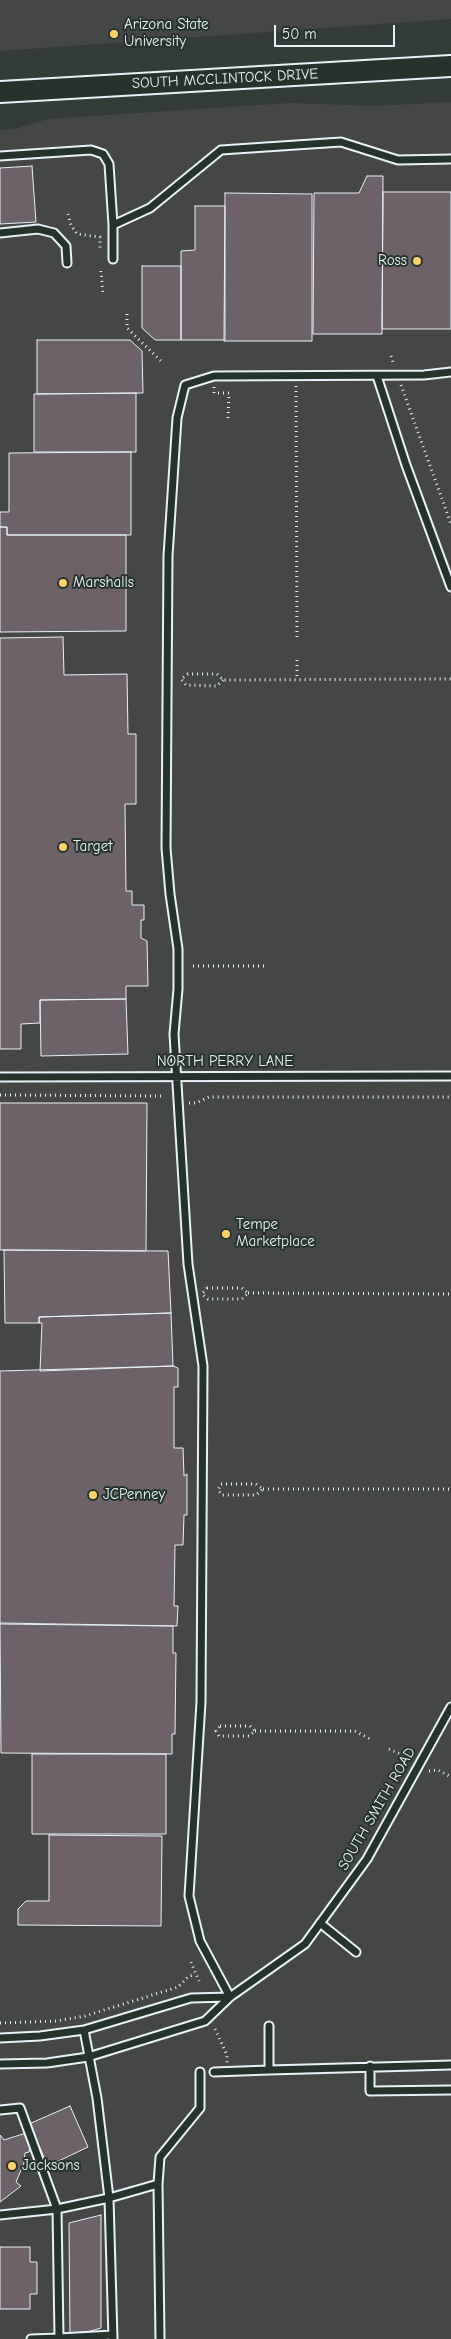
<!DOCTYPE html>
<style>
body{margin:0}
#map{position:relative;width:451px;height:2339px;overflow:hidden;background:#343c39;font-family:"Comic Neue",sans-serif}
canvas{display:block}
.scale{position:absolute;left:274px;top:25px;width:121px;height:22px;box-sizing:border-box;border:2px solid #e8f1f8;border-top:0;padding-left:6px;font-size:15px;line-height:18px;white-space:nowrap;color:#e8f1f8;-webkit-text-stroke:4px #26332d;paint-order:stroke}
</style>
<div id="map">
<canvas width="451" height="2339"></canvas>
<div class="scale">50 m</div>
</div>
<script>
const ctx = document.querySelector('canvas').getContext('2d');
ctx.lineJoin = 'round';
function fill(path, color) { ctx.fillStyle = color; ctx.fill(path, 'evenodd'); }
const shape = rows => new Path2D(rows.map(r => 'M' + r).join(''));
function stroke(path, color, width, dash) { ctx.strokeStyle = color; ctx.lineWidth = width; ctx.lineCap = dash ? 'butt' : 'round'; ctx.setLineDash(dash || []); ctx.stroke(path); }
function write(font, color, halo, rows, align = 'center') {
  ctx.font = font + ' "Comic Neue",sans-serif'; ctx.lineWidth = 4; ctx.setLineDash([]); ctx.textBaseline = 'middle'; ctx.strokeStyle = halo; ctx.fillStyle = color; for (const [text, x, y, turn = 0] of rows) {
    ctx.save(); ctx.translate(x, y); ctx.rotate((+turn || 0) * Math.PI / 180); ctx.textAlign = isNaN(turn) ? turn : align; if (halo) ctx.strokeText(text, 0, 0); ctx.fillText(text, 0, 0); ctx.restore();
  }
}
fill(shape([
 [0,0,451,0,451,19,0,51],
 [451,102,451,2339,0,2339,0,130,15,129,48,119,291,103,373,106]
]), '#454747');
const building = shape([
 [32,166,36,222,0,224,0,168,32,166],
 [367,176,383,176,382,334,313,334,314,193,359,193,367,176],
 [383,192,451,192,451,329,382,329,383,192],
 [225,193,312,194,312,341,224,341,225,193],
 [195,206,225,206,225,340,181,340,181,251,195,250,195,206],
 [142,266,181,266,181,340,155,340,142,328,142,266],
 [37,340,130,340,142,351,143,393,37,394,37,340],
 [136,393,136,452,34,452,34,394,136,393],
 [131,452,131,535,7,535,7,527,0,527,0,512,9,512,9,453,131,452],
 [0,527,7,527,7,535,126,535,126,631,0,632,0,527],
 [63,637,64,675,127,674,128,734,136,734,136,804,125,804,126,891,132,891,132,905,144,905,144,920,141,920,141,938,147,941,148,986,126,986,126,999,40,1000,40,1023,21,1024,21,1049,0,1049,0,638,63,637],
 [126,999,128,1054,41,1056,40,1000,126,999],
 [0,1103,147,1103,146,1251,0,1250,0,1103],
 [4,1250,168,1251,171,1313,39,1317,39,1323,5,1323,4,1250],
 [171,1313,173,1366,40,1371,42,1323,39,1323,39,1317,171,1313],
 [173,1366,178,1368,178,1387,174,1387,174,1448,183,1448,184,1476,187,1474,187,1515,184,1515,183,1545,175,1545,174,1606,178,1606,177,1626,0,1623,0,1371,173,1366],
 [0,1624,173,1626,173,1653,176,1653,175,1734,172,1734,172,1754,1,1753,0,1624],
 [32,1754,166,1754,166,1834,32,1834,32,1754],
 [49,1835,162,1836,161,1926,18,1925,18,1909,26,1901,49,1901,49,1835],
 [70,2106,88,2147,48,2166,29,2124,70,2106],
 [26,2133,30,2147,29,2152,25,2153,24,2163,16,2182,21,2186,0,2202,0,2135,4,2140,26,2133],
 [101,2215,101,2328,70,2337,69,2223,101,2215],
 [0,2247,30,2247,30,2262,37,2262,37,2294,30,2294,30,2309,0,2309,0,2247]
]);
fill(building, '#6c6268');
stroke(building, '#e8f1f8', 1);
const lane = shape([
 [0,156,91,150,103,154,109,164,113,225],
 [0,233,38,229,54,233,66,246,67,263],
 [113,259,113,225,150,208,221,150,341,142,398,160,451,159],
 [377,376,406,465,451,587],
 [0,1077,451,1076],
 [320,1923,356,1952],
 [230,1997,200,1941,189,1896,201,1702,203,1366,188,1264,174,1034,178,989,178,949,170,894,166,848,168,556,177,418,185,385,214,376,424,375,451,372],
 [269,2026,269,2070,451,2065],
 [84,2030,97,2098,109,2198,113,2339],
 [0,2038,40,2036,84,2030,191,1998,230,1997],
 [0,2064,47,2063,88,2057,205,2021,230,1997,305,1944,367,1859,451,1707],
 [370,2066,370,2091,451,2090],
 [214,2072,269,2070],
 [0,2110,20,2108,57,2209,0,2215],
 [113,2335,59,2338,57,2209,109,2198,158,2184],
 [31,2339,59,2338],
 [160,2339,158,2184,160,2157,200,2108,200,2072]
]);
const secondary = shape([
 [0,92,451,66]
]);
stroke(lane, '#e8f1f8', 11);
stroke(secondary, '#e8f1f8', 24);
stroke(shape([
 [68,214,71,225,77,234,100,237,100,249],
 [101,271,103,295],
 [127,314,127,328,163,363],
 [391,356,394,365],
 [401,385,451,524],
 [296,386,297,641],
 [214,387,214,393,229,393,228,418],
 [297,660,297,680],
 [223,680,217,686,186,685,181,679,188,674,217,674,223,680,451,679],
 [193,966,266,966],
 [0,1095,163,1096],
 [189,1103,196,1103,209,1097,451,1097],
 [207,1288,242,1288,248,1293,242,1299,208,1299,202,1294,207,1288],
 [248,1293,451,1294],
 [221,1484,256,1484,263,1489,256,1495,222,1495,218,1490,221,1484],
 [263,1489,451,1489],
 [220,1726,250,1726,255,1731,249,1736,219,1736,216,1731,220,1726],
 [255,1731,355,1731,372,1740],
 [389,1749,407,1757],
 [429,1771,438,1770,451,1777],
 [191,1962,199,1981],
 [0,2023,56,2021,85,2016,178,1987,188,1977,195,1974],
 [215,2029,227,2055,227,2063]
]), '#e8f1f8', 3, [1, 4]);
stroke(lane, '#26332d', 7);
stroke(secondary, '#26332d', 20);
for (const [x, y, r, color] of [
 [114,34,5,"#ffd166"],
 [417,261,5,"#ffd166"],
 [63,583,5,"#ffd166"],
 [63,847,5,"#ffd166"],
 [226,1234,5,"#ffd166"],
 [93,1495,5,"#ffd166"],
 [12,2166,5,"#ffd166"]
]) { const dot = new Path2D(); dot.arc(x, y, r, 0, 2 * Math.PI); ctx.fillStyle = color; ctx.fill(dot); stroke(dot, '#26332d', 2); }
write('15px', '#e8f1f8', '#26332d', [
 ["Arizona State",124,25],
 ["University",124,42],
 ["Ross",407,261,"right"],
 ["Marshalls",73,583],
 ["Target",73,847],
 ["Tempe",236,1225],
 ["Marketplace",236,1242],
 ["JCPenney",103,1495],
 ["Jacksons",22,2166]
], 'left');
write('15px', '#e8f1f8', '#26332d', [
 ["SOUTH MCCLINTOCK DRIVE",225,79,-3],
 ["NORTH PERRY LANE",225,1062],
 ["SOUTH SMITH ROAD",377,1809,-60]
]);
</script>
